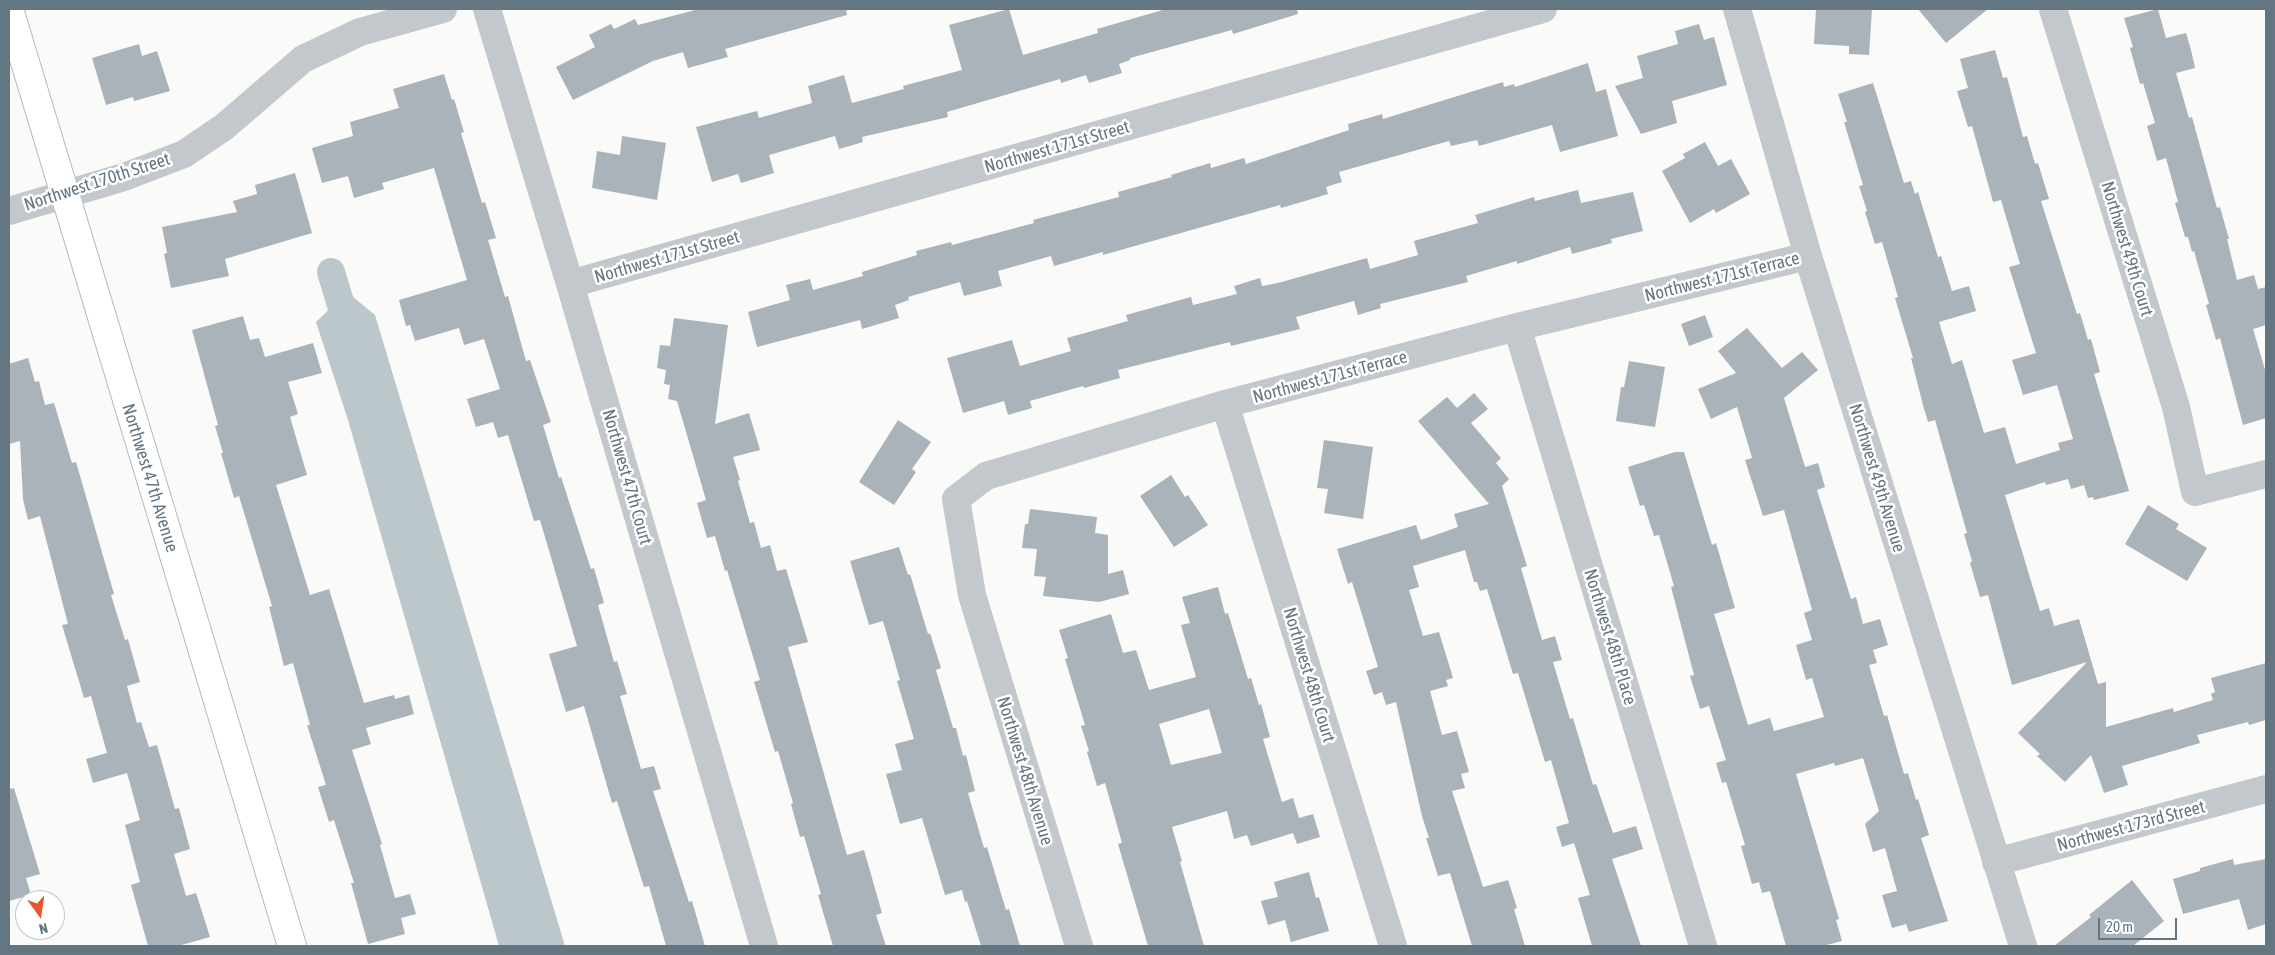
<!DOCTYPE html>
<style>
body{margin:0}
#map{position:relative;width:2275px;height:955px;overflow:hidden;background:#fafaf8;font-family:"Asap Condensed",sans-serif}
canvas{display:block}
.frame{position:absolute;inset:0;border:10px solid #657683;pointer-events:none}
.north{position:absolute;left:15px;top:890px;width:50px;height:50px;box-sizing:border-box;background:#fff;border:1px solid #c1c8cd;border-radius:50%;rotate:166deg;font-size:14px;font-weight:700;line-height:20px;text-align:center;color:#657683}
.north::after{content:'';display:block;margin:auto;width:18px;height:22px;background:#e4572e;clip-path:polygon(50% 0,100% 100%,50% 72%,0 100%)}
.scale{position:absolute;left:2098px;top:918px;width:79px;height:22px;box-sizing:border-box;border:2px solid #657683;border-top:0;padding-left:6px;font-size:15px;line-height:18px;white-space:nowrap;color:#657683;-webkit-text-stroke:4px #fff;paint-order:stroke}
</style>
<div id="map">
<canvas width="2275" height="955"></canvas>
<div class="frame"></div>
<div class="north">N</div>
<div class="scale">20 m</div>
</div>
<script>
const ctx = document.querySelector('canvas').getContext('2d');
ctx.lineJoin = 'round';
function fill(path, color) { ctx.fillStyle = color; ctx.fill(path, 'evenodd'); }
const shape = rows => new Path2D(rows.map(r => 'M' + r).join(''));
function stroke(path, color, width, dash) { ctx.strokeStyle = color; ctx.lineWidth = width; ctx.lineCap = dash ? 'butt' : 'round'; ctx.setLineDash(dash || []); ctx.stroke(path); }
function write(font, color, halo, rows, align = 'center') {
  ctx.font = font + ' "Asap Condensed",sans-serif'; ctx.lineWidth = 5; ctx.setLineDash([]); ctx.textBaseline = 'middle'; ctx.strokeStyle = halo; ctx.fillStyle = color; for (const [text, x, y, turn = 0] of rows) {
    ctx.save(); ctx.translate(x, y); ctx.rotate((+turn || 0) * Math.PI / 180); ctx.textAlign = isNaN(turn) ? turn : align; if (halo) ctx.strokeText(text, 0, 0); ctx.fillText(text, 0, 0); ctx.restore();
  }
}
fill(shape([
 [347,292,375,315,565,946,499,946,348,420,316,322]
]), '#bbc7cb');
stroke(shape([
 [331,272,350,335]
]), '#bbc7cb', 28);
fill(shape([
 [699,9,846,9,847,15,725,49,728,57,688,68,683,52,653,61,573,100,556,67,595,47,589,35,611,24,614,29,635,19,638,25],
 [1009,9,1023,55,1098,33,1097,29,1166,9,1297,9,1298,14,1233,34,1232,30,1130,58,1130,60,1119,64,1122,73,1089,83,1086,75,1061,83,1060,79,947,112,948,117,862,137,863,142,839,149,835,136,769,155,774,173,741,183,738,174,712,182,696,127,757,111,759,118,812,103,808,86,844,75,852,103,904,89,903,86,962,70,949,25],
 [1816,9,1872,9,1869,55,1849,54,1849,46,1814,44],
 [1918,9,1988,9,1946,43],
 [2158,9,2166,38,2186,33,2191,50,2195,68,2176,73,2189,118,2192,117,2217,208,2220,207,2229,239,2227,239,2237,280,2254,275,2258,289,2266,287,2266,325,2253,329,2266,373,2266,418,2243,425,2220,338,2216,340,2206,305,2209,304,2194,251,2192,252,2188,237,2185,237,2175,203,2178,202,2166,158,2157,161,2147,126,2155,123,2143,83,2140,84,2130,48,2133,47,2124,18],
 [1699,24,1704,40,1714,37,1727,85,1672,101,1677,123,1641,134,1615,86,1643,78,1637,56,1678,44,1675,31],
 [139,44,142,56,157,51,170,91,134,101,133,97,106,105,92,58],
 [1995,50,2003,78,2007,77,2023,137,2027,136,2035,164,2038,163,2049,199,2041,201,2077,314,2080,313,2088,340,2091,339,2100,372,2094,374,2129,491,2094,500,2093,497,2088,498,2084,485,2071,489,2068,479,2046,485,2045,482,2005,495,2040,611,2049,608,2054,626,2079,619,2098,684,2106,682,2106,727,2173,708,2174,712,2213,700,2211,694,2215,692,2211,678,2266,663,2266,720,2249,725,2248,722,2197,735,2200,743,2122,766,2128,785,2104,793,2091,755,2065,782,2037,756,2040,754,2018,733,2087,662,2012,685,1988,595,1980,597,1970,563,1972,561,1964,534,1967,533,1935,420,1928,422,1923,405,1911,358,1913,358,1895,298,1898,297,1882,242,1875,244,1865,212,1867,211,1859,186,1863,185,1844,122,1847,122,1838,94,1873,83,1904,183,1911,181,1915,194,1918,192,1938,257,1941,256,1952,291,1969,286,1976,311,1939,322,1952,364,1962,360,1984,433,2005,427,2016,464,2060,450,2058,443,2073,439,2057,385,2023,395,2012,360,2036,353,2009,267,2020,264,2001,200,1993,202,1972,126,1968,127,1957,91,1968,88,1960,59],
 [1588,63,1596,92,1606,89,1618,136,1560,152,1552,125,1479,146,1477,140,1451,146,1449,141,1339,172,1342,182,1326,187,1328,194,1305,201,1281,208,1280,205,1103,255,1103,252,1054,266,1051,256,998,271,1002,286,964,296,960,282,908,297,909,300,895,305,899,318,862,329,860,320,757,347,748,312,790,300,786,285,810,279,813,290,863,276,862,272,917,255,916,251,951,242,952,245,1034,223,1033,220,1119,197,1118,192,1172,177,1171,175,1210,163,1211,168,1244,158,1246,164,1349,130,1348,124,1382,114,1383,119,1503,82,1504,87,1514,84,1515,87],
 [444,74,452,100,454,99,464,132,461,133,482,203,485,202,496,238,488,240,505,297,508,296,526,361,530,360,551,422,543,425,559,478,561,477,591,569,594,568,604,603,598,605,614,662,617,661,627,694,620,696,641,769,654,766,661,789,653,791,689,902,692,901,705,946,666,946,649,886,644,887,617,801,612,803,584,706,566,712,549,654,577,646,540,520,534,521,508,435,498,438,493,422,476,427,467,399,500,389,484,339,464,345,459,328,415,341,410,325,406,326,399,300,467,280,434,168,382,183,384,189,354,198,348,176,322,183,312,148,353,136,350,122,399,108,393,89],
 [622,136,666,143,657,200,592,188,597,151,620,155],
 [1705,142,1718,166,1731,159,1750,194,1716,213,1714,209,1690,223,1662,171,1685,158,1683,154],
 [295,173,312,233,225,259,229,276,171,288,164,254,167,253,162,227,237,212,233,201,257,194,255,185],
 [1578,190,1581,203,1633,192,1643,231,1611,239,1612,243,1572,254,1570,247,1517,264,1517,261,1466,276,1468,282,1380,304,1381,308,1358,315,1354,301,1296,317,1300,329,1231,346,1230,342,1118,370,1120,378,1084,388,1083,386,1030,401,1032,408,1008,415,1004,401,963,413,947,358,1012,340,1020,366,1071,351,1067,338,1128,321,1126,315,1191,297,1193,305,1237,294,1234,286,1260,278,1262,286,1278,283,1367,258,1370,269,1418,255,1414,241,1478,223,1475,215,1534,197,1535,201],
 [1705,315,1713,337,1689,346,1681,324],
 [243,316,250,340,259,338,265,357,313,343,322,373,288,382,298,414,290,417,307,475,276,485,310,595,329,589,364,703,394,695,395,699,409,695,414,714,366,728,371,744,352,750,382,844,380,845,395,898,410,894,416,914,401,918,405,934,368,944,351,883,354,883,334,820,329,822,318,787,326,785,307,725,310,725,293,663,284,666,269,607,272,606,239,496,234,498,221,453,223,453,215,426,218,425,192,330],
 [674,318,728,325,715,424,749,413,760,450,733,457,740,480,738,481,750,523,754,522,761,548,770,545,777,571,786,569,808,642,788,647,847,855,864,850,882,913,876,915,886,946,833,946,818,895,821,894,804,836,800,837,791,804,793,803,778,751,775,752,754,682,760,680,727,570,725,571,715,536,707,538,697,503,706,500,677,401,668,399,670,385,664,384,666,370,657,368,660,345,670,346],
 [1747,328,1782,368,1802,352,1818,370,1784,398,1805,467,1818,463,1825,487,1817,490,1851,599,1856,597,1863,624,1880,619,1888,645,1873,650,1877,663,1869,665,1884,716,1887,715,1904,774,1908,773,1916,800,1918,799,1929,835,1921,838,1948,921,1909,932,1906,924,1892,928,1882,895,1897,891,1885,848,1873,852,1865,824,1879,811,1863,758,1835,766,1834,763,1796,774,1839,919,1836,920,1842,941,1823,946,1786,946,1770,891,1762,893,1759,882,1752,884,1741,846,1745,845,1726,782,1722,783,1716,763,1726,760,1709,706,1700,709,1690,676,1694,675,1671,587,1674,586,1659,535,1654,536,1644,505,1640,506,1628,467,1675,452,1684,452,1712,545,1716,543,1735,608,1714,614,1748,725,1770,718,1774,731,1824,717,1812,678,1806,680,1796,645,1812,640,1804,613,1812,610,1784,510,1763,516,1745,460,1752,458,1737,407,1711,419,1698,389,1736,373,1718,351],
 [28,358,35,382,39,381,45,405,54,403,72,463,76,462,114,594,111,595,125,640,128,639,140,682,127,686,137,723,141,722,149,747,157,745,175,809,179,808,190,849,174,854,186,896,196,893,210,937,178,946,148,946,131,885,140,882,125,825,140,820,127,773,93,783,86,759,107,753,91,696,84,698,62,625,68,624,40,516,28,520,23,499,20,441,9,444,9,364],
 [1629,361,1665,367,1655,427,1616,421,1621,387,1624,387],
 [1474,393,1488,409,1471,423,1501,458,1496,463,1509,479,1502,486,1527,566,1521,568,1542,640,1555,636,1562,660,1553,662,1570,719,1573,718,1593,785,1596,784,1613,833,1636,826,1643,849,1612,859,1641,946,1592,946,1578,898,1590,895,1574,843,1562,847,1556,827,1569,823,1551,760,1545,762,1518,673,1513,674,1487,589,1480,591,1477,582,1474,582,1465,550,1413,566,1419,587,1409,590,1423,636,1439,632,1453,678,1446,680,1448,686,1430,691,1442,735,1457,731,1469,772,1461,774,1465,788,1452,791,1483,887,1508,880,1517,908,1514,909,1525,946,1472,946,1450,873,1438,876,1426,838,1429,838,1422,816,1396,702,1386,705,1382,692,1374,695,1366,671,1378,667,1352,582,1348,584,1337,549,1416,525,1421,540,1458,527,1454,514,1489,504,1418,421,1447,397,1457,408],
 [898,420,931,442,912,469,916,472,894,505,859,482],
 [1324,440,1373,447,1363,519,1324,513,1328,489,1317,488],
 [1171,475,1185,497,1188,495,1208,525,1174,547,1140,496],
 [2148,505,2179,524,2176,529,2207,548,2187,581,2125,544],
 [1030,509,1097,517,1095,533,1108,535,1108,574,1123,570,1129,594,1099,602,1043,596,1046,577,1034,576,1037,549,1022,548,1025,524,1028,524],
 [899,547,908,575,910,574,928,634,930,633,941,668,936,670,953,728,956,728,963,756,966,755,975,791,968,793,984,848,987,847,1006,910,1009,909,1020,946,981,946,967,901,965,902,962,890,945,895,922,818,900,824,886,774,902,770,895,744,914,739,897,681,900,680,883,621,869,625,850,561],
 [1218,587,1225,614,1228,613,1248,679,1251,678,1259,705,1261,704,1270,737,1263,739,1282,802,1293,798,1299,818,1313,814,1320,837,1297,844,1293,833,1251,846,1247,835,1234,839,1227,811,1172,827,1182,861,1180,862,1204,946,1148,946,1118,844,1122,843,1105,783,1097,786,1087,752,1089,751,1081,726,1085,725,1065,659,1068,658,1059,630,1111,614,1123,653,1136,650,1149,690,1196,677,1181,625,1190,623,1182,597],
 [1209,709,1222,753,1171,765,1159,724],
 [14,788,40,874,26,878,31,895,9,901,9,789],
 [2233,859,2234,865,2266,859,2266,924,2248,930,2239,899,2183,914,2173,879,2200,871,2200,868],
 [1309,872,1316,898,1319,897,1329,931,1291,942,1285,920,1268,925,1261,901,1278,897,1274,882],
 [2132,880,2164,921,2133,946,2054,946,2091,917,2089,915]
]), '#aab3b9');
const secondary = shape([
 [9,9,292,946]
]);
stroke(secondary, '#b3babf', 30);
stroke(shape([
 [487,9,570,284,764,946],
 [1737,9,1808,256,2023,946],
 [2053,9,2176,407,2195,492,2266,474],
 [9,211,124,177,184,154,224,127,303,59,360,32,443,9],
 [570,284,1543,9],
 [1517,327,1703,946],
 [1225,404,1393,946],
 [1996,862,2266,789],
 [1079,946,972,595,956,499,986,476,1225,404,1517,327,1808,256]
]), '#c3c8cc', 28);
stroke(secondary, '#fff', 28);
write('18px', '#657683', '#fff', [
 ["Northwest 171st Street",1057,147,-16],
 ["Northwest 170th Street",97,182,-18],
 ["Northwest 49th Court",2127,249,73],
 ["Northwest 171st Street",667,257,-16],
 ["Northwest 171st Terrace",1722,277,-14],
 ["Northwest 171st Terrace",1330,377,-15],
 ["Northwest 47th Court",627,477,74],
 ["Northwest 47th Avenue",150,478,73],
 ["Northwest 49th Avenue",1877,478,73],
 ["Northwest 48th Place",1610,637,73],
 ["Northwest 48th Court",1309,675,73],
 ["Northwest 48th Avenue",1025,771,73],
 ["Northwest 173rd Street",2131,826,-15]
]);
</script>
